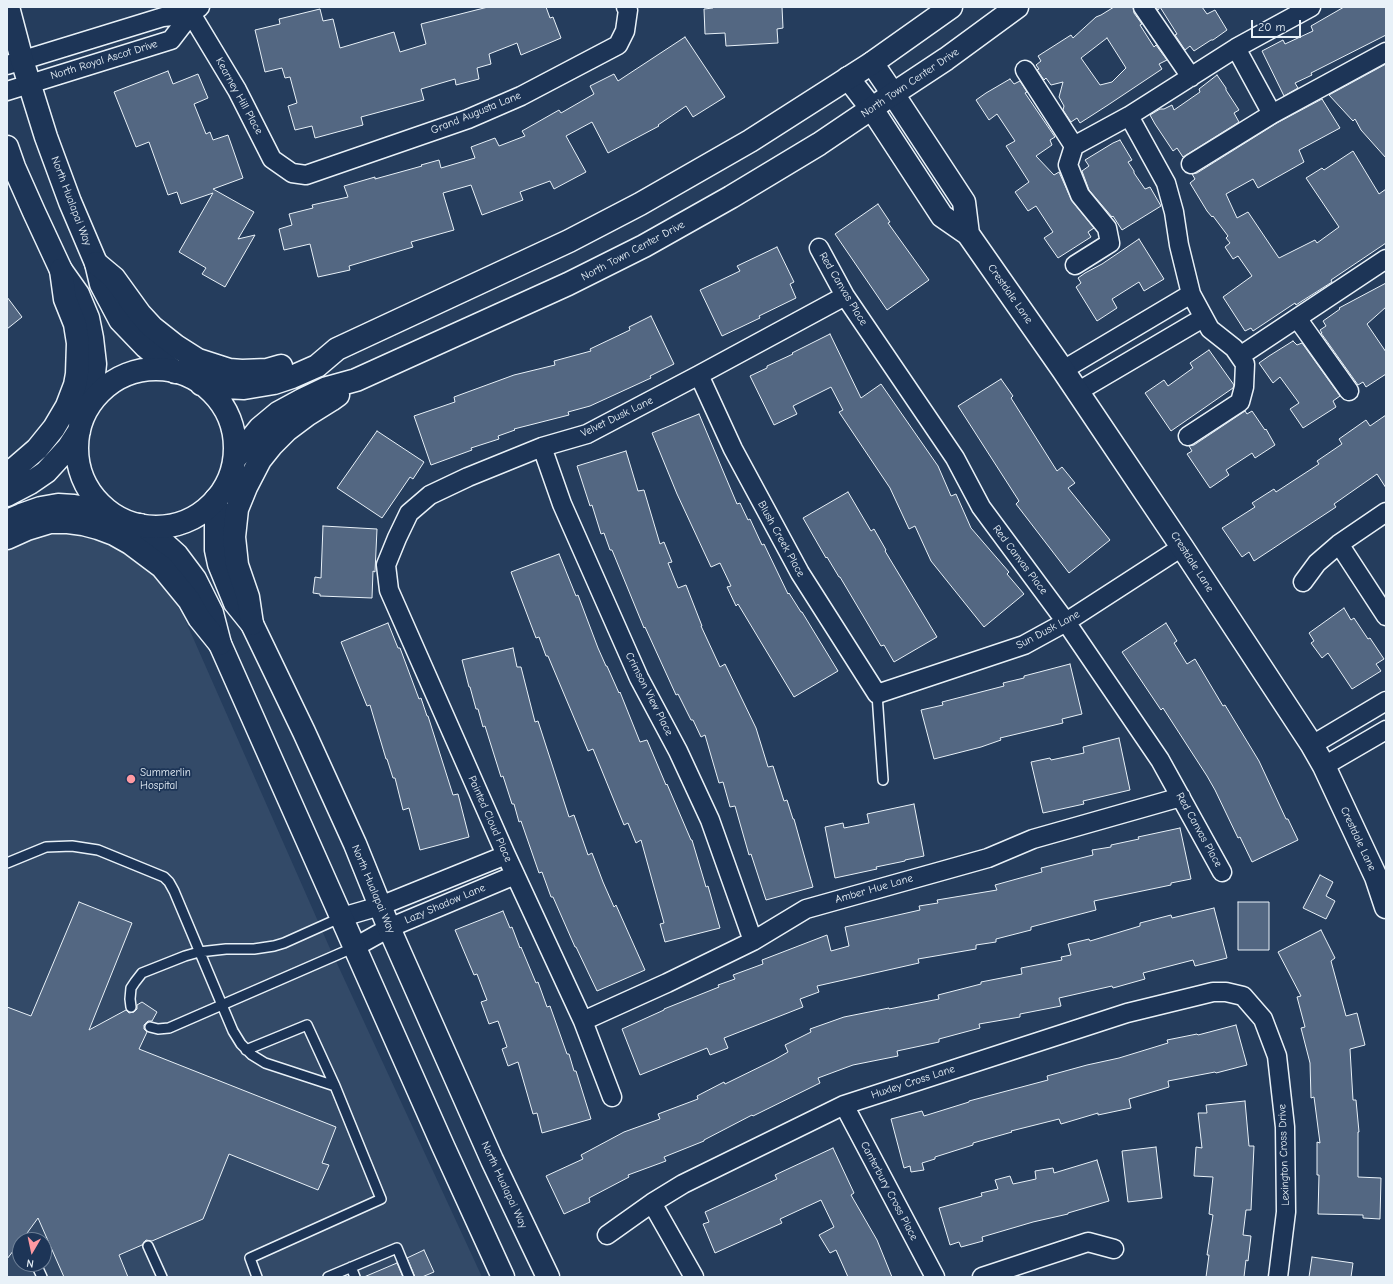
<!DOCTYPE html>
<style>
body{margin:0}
#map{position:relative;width:1393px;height:1284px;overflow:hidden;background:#253d5d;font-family:"Comic Neue",sans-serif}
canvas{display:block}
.frame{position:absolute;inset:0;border:8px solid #e8f1f8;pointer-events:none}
.north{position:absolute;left:12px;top:1232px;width:40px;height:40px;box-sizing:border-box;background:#1d3557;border:1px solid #6e8097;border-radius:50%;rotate:189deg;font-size:11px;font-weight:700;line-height:16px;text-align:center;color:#e8f1f8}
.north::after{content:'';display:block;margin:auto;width:14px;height:18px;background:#ff9aa2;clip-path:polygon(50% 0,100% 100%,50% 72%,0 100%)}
.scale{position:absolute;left:1251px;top:20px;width:50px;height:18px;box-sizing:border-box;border:2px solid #e8f1f8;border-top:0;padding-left:5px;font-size:12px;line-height:14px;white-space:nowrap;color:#e8f1f8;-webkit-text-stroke:3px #1d3557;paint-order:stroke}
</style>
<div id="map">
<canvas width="1393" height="1284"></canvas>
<div class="frame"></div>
<div class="north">N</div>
<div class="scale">20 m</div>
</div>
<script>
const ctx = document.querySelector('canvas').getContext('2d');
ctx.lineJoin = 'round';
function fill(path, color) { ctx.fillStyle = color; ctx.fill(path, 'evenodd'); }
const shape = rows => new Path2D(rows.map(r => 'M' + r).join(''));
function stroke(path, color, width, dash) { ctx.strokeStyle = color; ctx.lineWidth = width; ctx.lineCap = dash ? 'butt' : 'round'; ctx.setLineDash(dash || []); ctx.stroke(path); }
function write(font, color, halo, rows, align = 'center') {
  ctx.font = font + ' "Comic Neue",sans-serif'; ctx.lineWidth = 3.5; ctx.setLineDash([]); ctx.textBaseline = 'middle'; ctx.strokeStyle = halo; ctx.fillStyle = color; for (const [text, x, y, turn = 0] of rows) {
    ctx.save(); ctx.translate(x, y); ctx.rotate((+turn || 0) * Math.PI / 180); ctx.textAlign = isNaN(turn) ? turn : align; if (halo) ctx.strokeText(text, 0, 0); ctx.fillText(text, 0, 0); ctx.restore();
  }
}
fill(shape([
 [74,532,119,547,157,576,183,615,328,944,482,1277,7,1277,7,544,15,540],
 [20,1240,44,1240,44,1264,20,1264]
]), '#334a68');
const building = shape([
 [488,7,546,7,550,18,553,17,561,38,521,55,517,43,489,54,491,64,477,68,479,79,456,85,455,79,421,89,424,100,361,117,363,125,315,138,312,126,295,130,288,106,297,103,290,77,285,78,282,68,265,72,255,30,280,24,279,19,320,9,323,21,333,19,340,48,394,32,400,52,426,44,421,24,488,7],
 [713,7,782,7,783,28,777,29,778,43,726,46,725,33,705,34,704,9,713,8,713,7],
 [1114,7,1133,7,1134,13,1142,24,1140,25,1154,47,1156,45,1167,60,1159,64,1162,69,1108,105,1080,123,1077,118,1071,122,1063,110,1064,106,1059,97,1063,82,1051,85,1046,78,1044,80,1037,70,1039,69,1036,65,1041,61,1038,56,1071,35,1073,38,1096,17,1101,15,1114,7],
 [1107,38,1126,68,1112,82,1100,85,1081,58,1107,38],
 [1156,7,1202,7,1207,14,1215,10,1227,30,1213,40,1211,40,1194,51,1190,46,1185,50,1175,35,1177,34,1160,7,1158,10,1156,7],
 [1344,7,1386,7,1386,35,1311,73,1312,75,1295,83,1298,88,1284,96,1262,51,1283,40,1285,44,1313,31,1311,26,1344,7],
 [685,37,725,97,693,117,686,106,658,125,659,126,608,153,592,122,566,136,586,172,554,189,550,181,520,192,523,200,482,215,471,185,443,193,454,230,411,242,413,247,349,266,350,270,318,277,310,244,284,250,279,229,292,225,289,214,313,208,312,205,348,197,344,186,375,177,375,179,422,166,421,165,439,160,441,168,475,158,471,147,495,138,499,146,525,136,522,131,559,110,561,113,594,94,590,86,614,74,618,81,685,37],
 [1386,64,1386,158,1361,130,1355,119,1353,121,1329,95,1386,64],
 [168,71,173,84,198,74,208,98,194,104,206,134,210,132,213,140,228,135,243,178,213,189,254,212,238,239,255,235,225,287,202,274,206,268,179,252,213,193,181,204,177,192,168,195,149,142,136,147,114,92,168,71],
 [1217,75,1226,88,1226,90,1239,110,1234,113,1239,122,1183,157,1177,148,1173,151,1155,124,1150,115,1160,109,1164,109,1172,105,1174,110,1200,92,1199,89,1217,75],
 [1010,79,1014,84,1020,81,1027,92,1025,93,1055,137,1050,140,1052,145,1036,156,1054,175,1059,172,1072,201,1094,228,1088,232,1091,237,1058,258,1044,238,1053,232,1036,206,1028,211,1015,192,1029,182,1006,146,1015,141,997,114,989,120,976,100,986,93,1010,79],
 [1322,99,1340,128,1299,150,1304,162,1258,188,1253,179,1226,194,1237,218,1248,212,1279,258,1315,240,1317,243,1339,227,1306,178,1322,168,1324,170,1353,151,1379,194,1386,189,1386,243,1331,280,1332,282,1302,301,1296,305,1295,303,1253,331,1251,328,1245,331,1223,297,1252,276,1238,256,1233,259,1225,247,1230,243,1226,238,1228,236,1213,216,1212,217,1207,211,1190,183,1195,179,1192,174,1197,173,1277,123,1322,99],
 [1120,140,1132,160,1128,162,1134,171,1134,173,1145,189,1150,187,1161,206,1122,230,1113,216,1112,217,1089,190,1082,171,1089,166,1085,160,1113,143,1120,140],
 [878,204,890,222,888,223,929,280,887,310,835,234,878,204],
 [1139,239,1164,279,1144,291,1139,282,1112,299,1117,308,1097,321,1076,287,1081,283,1078,278,1085,273,1102,264,1139,239],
 [777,247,794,282,790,284,796,298,759,316,760,318,722,336,700,290,740,271,737,266,777,247],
 [1386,283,1386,307,1367,324,1386,352,1386,374,1366,387,1363,382,1358,385,1321,333,1322,333,1320,330,1326,326,1323,321,1340,309,1339,308,1386,283],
 [7,297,22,317,7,329,7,297],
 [651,316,674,364,650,376,651,378,590,406,568,412,569,415,514,429,515,430,498,436,499,439,471,448,472,450,431,465,414,416,455,402,454,397,514,375,555,365,554,361,591,351,590,349,630,330,629,327,651,316],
 [830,334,861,398,881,384,938,466,951,496,956,494,971,528,1009,572,1007,574,1024,594,984,627,931,561,915,526,909,529,890,488,839,412,843,410,831,387,793,406,797,414,774,425,750,376,767,368,767,366,793,354,792,353,830,334],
 [1293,341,1297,345,1302,343,1340,396,1333,401,1336,407,1303,428,1290,409,1299,403,1280,377,1273,383,1259,363,1269,356,1293,341],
 [1209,350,1234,385,1233,388,1171,431,1145,393,1164,380,1168,386,1193,368,1190,363,1209,350],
 [1001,379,1013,396,1011,398,1057,471,1062,467,1075,483,1068,488,1110,540,1069,573,1016,504,1019,501,958,406,1001,379],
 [1245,411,1247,414,1252,411,1265,430,1266,429,1275,445,1255,458,1252,453,1226,470,1229,475,1210,488,1187,454,1192,451,1189,446,1194,445,1245,411],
 [699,414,737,504,740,503,748,520,750,519,762,545,764,544,788,594,789,593,801,612,802,612,838,671,794,697,738,604,736,606,727,587,731,586,720,563,711,567,677,494,652,433,699,414],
 [1386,415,1386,488,1377,474,1334,504,1336,507,1254,561,1249,552,1242,557,1222,528,1255,507,1252,503,1274,489,1276,492,1319,464,1317,461,1342,444,1339,439,1366,420,1370,426,1386,415],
 [377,431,424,462,413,479,410,477,382,518,337,488,377,431],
 [626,451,638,491,644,490,660,544,664,542,672,562,668,563,678,588,686,585,702,626,701,626,720,667,725,664,756,728,768,767,773,766,784,801,787,800,793,819,794,819,813,887,766,900,751,854,749,855,735,806,730,807,723,782,719,783,705,735,701,737,693,720,691,720,678,694,676,695,645,627,644,628,612,550,610,550,604,533,601,534,592,505,590,506,577,466,626,451],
 [848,492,871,531,874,529,886,550,885,551,937,637,894,662,884,645,881,646,840,577,839,577,827,557,826,558,803,518,848,492],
 [323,526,377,529,375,572,373,571,372,598,320,596,320,594,313,593,315,577,321,578,323,526],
 [559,554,576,596,578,595,598,648,606,666,607,666,619,693,620,692,640,742,647,740,666,785,667,784,691,840,692,840,706,887,708,886,720,928,665,942,660,924,664,923,641,840,636,843,628,823,624,825,593,749,588,751,548,656,546,656,539,637,536,638,511,572,559,554],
 [1344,608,1351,620,1354,618,1368,639,1370,638,1384,659,1376,664,1381,671,1352,689,1328,653,1322,658,1311,643,1314,641,1309,633,1344,608],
 [388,623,398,648,400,648,419,699,421,698,427,716,428,716,453,795,458,794,469,837,420,850,409,808,403,810,395,778,393,778,387,759,386,759,370,705,367,706,341,642,388,623],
 [1166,623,1177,641,1174,643,1187,664,1195,659,1223,706,1225,705,1259,761,1286,819,1288,819,1298,840,1252,862,1240,837,1238,838,1215,790,1207,776,1163,708,1161,710,1122,652,1166,623],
 [513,648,517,667,521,667,535,722,538,721,569,817,574,815,588,855,592,853,603,882,614,907,616,905,645,970,597,991,576,947,575,947,553,897,551,897,542,872,539,873,521,821,519,822,514,804,512,804,503,776,501,777,485,726,483,727,478,709,476,709,470,687,469,687,462,660,513,648],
 [1070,664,1082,714,1062,719,1063,723,1000,738,1001,740,981,747,934,759,921,710,943,705,942,702,1004,686,1003,683,1024,678,1024,676,1070,664],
 [1119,738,1130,790,1083,801,1084,804,1043,813,1031,762,1050,758,1051,760,1084,753,1083,747,1119,738],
 [914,804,924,856,905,860,905,861,876,867,877,869,835,878,825,827,843,823,844,828,869,823,867,814,914,804],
 [1180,828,1191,879,1171,883,1171,885,1094,901,1096,910,1031,927,1031,930,996,939,996,942,976,945,976,949,918,959,919,963,817,986,819,992,800,999,803,1007,724,1038,728,1048,710,1055,707,1048,640,1075,622,1029,664,1010,664,1009,719,987,718,985,735,979,733,975,763,964,762,960,827,935,831,951,849,946,845,927,920,910,919,906,938,903,937,900,997,890,995,885,1042,872,1041,868,1093,855,1092,850,1111,847,1111,845,1139,839,1138,837,1180,828],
 [1320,875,1333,882,1326,896,1335,901,1326,919,1303,908,1320,875],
 [79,902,132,923,89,1030,126,1010,129,1013,134,1012,137,1009,137,1005,142,1002,157,1012,152,1021,148,1021,144,1025,144,1029,147,1032,139,1049,336,1127,322,1163,329,1165,318,1190,229,1154,203,1219,152,1241,146,1240,142,1245,119,1255,128,1277,64,1277,38,1218,22,1240,20,1240,20,1242,7,1259,7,1007,31,1016,79,902],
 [1238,902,1269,902,1269,950,1238,950,1238,902],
 [1214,908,1227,958,1195,966,1193,960,1143,973,1145,979,1113,988,1112,986,1059,998,1061,1006,1020,1014,1020,1017,979,1024,980,1028,939,1039,939,1042,897,1051,898,1056,853,1065,818,1078,820,1083,753,1116,752,1115,704,1140,704,1141,664,1157,666,1161,628,1175,629,1177,589,1198,590,1202,564,1214,546,1176,583,1159,581,1155,624,1132,660,1119,658,1114,698,1099,697,1096,724,1082,725,1084,774,1060,788,1052,785,1045,811,1032,810,1029,844,1017,889,1008,889,1009,939,999,938,995,981,984,981,982,1022,974,1021,968,1062,960,1061,957,1071,955,1068,944,1089,939,1090,941,1140,926,1140,923,1171,915,1172,918,1214,908],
 [503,911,510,928,512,927,520,948,521,947,536,983,538,982,547,1007,550,1006,567,1054,569,1054,574,1071,576,1071,591,1119,542,1133,537,1113,533,1114,518,1062,508,1066,502,1049,507,1047,498,1021,489,1024,481,1002,487,1000,477,974,474,975,455,930,503,911],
 [1321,930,1335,958,1331,961,1346,1016,1357,1013,1365,1045,1350,1049,1353,1100,1356,1100,1359,1132,1358,1132,1358,1177,1381,1178,1380,1219,1363,1218,1363,1215,1318,1214,1319,1175,1317,1175,1317,1142,1320,1143,1314,1097,1311,1098,1310,1063,1301,1028,1305,1027,1297,997,1301,996,1278,952,1321,930],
 [1236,1025,1247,1065,1216,1073,1215,1072,1168,1081,1169,1087,1129,1099,1131,1108,1098,1115,1098,1113,1061,1124,1059,1119,1011,1131,1012,1132,973,1143,973,1145,935,1157,935,1159,922,1163,924,1170,911,1172,910,1166,904,1168,891,1119,922,1111,924,1116,969,1102,969,1101,1048,1080,1047,1076,1087,1065,1119,1058,1168,1043,1167,1040,1197,1034,1198,1035,1236,1025],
 [1245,1101,1249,1146,1254,1146,1251,1210,1246,1210,1243,1235,1251,1236,1248,1261,1246,1260,1244,1277,1206,1277,1209,1255,1207,1255,1213,1215,1209,1214,1213,1177,1194,1176,1196,1147,1202,1148,1198,1113,1207,1113,1206,1105,1245,1101],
 [1156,1147,1162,1198,1128,1202,1122,1151,1156,1147],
 [833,1148,854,1193,851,1195,877,1240,892,1277,848,1277,836,1250,830,1253,819,1235,834,1227,821,1200,780,1219,782,1223,715,1253,703,1224,709,1222,705,1212,777,1179,775,1175,833,1148],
 [1097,1160,1109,1201,1068,1213,1068,1214,1033,1222,982,1237,983,1241,961,1247,959,1242,950,1245,939,1208,982,1196,981,1193,998,1189,995,1180,1010,1176,1013,1184,1036,1179,1035,1171,1053,1168,1054,1173,1097,1160],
 [424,1250,434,1272,422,1277,415,1277,407,1258,424,1250],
 [1312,1257,1353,1263,1351,1277,1309,1277,1312,1257],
 [397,1263,403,1277,364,1277,397,1263]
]);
fill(building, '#536782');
stroke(building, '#e8f1f8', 1);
const lane = shape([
 [877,694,883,780],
 [7,863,46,847,72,846,98,850,164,877,169,882,174,891,222,1005,233,1031,241,1044,252,1055,265,1063,335,1086],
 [131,1007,130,999,131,988,135,982,142,973,185,956,199,952,226,949,254,949,274,946,284,943,342,917],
 [150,1027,158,1029,169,1028,355,947],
 [246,1050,307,1025,335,1086,381,1199,250,1258,257,1277],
 [148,1246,162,1277],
 [36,1264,42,1277],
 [351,1267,355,1277],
 [328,1277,397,1248,409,1277]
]);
const street = shape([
 [187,7,237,90,272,159,292,173,306,175,468,119,521,96,618,45,625,31,628,10,626,7],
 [1143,7,1191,77],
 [1236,48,1272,114],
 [7,65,163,17,191,14],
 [1025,70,1074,146],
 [7,91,171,40,191,14,200,7],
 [1129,116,1166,183,1174,212,1179,245,1191,294,1210,329,1234,348,1245,364,1244,387,1240,402,1188,436],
 [1191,164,1272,114,1386,52],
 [819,248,845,296,955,458,981,507,1066,622,1160,760,1222,872],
 [1075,265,1110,243,1107,228,1080,195,1068,165,1074,146,1129,116,1236,48,1311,7],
 [1297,318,1349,391],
 [1240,356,1386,259],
 [1063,370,1191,294],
 [699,375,733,449,800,573,877,694,1024,645,1066,622,1182,547],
 [1077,392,1203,318],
 [542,447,562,504,639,678,678,751,710,820,753,941],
 [1339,544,1386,616],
 [1303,582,1317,563,1339,544,1386,512],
 [1312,745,1386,701],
 [1324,766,1386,730],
 [342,917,380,906,506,855],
 [355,947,389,928,515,875],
 [583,1021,667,983,753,941,806,909,988,858,1033,839,1181,797],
 [612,1097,583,1021,506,855,389,590,386,565,397,538,409,513,430,495,468,477,542,447,587,434,699,375,845,296],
 [844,1105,935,1277],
 [652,1203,694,1277],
 [607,1235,652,1203,683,1184,844,1105,1127,1013,1213,992,1226,992,1243,996,1263,1019,1277,1056,1285,1127,1286,1212,1278,1277],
 [982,1277,1088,1242,1114,1249]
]);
const secondary = shape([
 [8,7,22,60,46,137,70,202,96,263,101,284,120,320,146,347,175,372],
 [872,63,893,94,964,202,968,234],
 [848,78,872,109,942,216,968,234,1063,370,1182,547,1312,745,1324,766,1376,877,1386,907],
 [7,147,14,167,34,212,61,270,78,294,88,318,92,338,95,364,91,401],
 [216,499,216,550,219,564,235,603,252,624,304,732,355,844,389,928,492,1160,548,1277],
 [140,525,166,545,177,555,195,579,212,613,220,644,443,1146,503,1277]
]);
const primary = shape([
 [96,263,114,278,140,314,152,327,176,346,198,360,229,370,242,371,267,370,281,366],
 '77 448a79 79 0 1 1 158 0a79 79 0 1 1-158 0Z',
 [201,384,225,387,244,388,274,383,292,377,317,366,337,349,569,241,640,204,750,141,872,63,951,7],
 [234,460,260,428,278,413,302,400,327,388,356,380,568,284,644,246,731,197,819,144,893,94,946,59,1017,7],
 [7,475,37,449,54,428,67,406,75,385,77,374,78,343,75,324,65,299,61,270],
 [7,495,30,483,46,472,68,448,79,431],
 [7,521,21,515,41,508,58,505,74,506,111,513],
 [7,538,27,529,50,522,68,522,83,524,98,528,114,534,130,543,162,567,189,600,199,618,220,644],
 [252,624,248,597,237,565,234,537,237,509,246,487,260,460,272,445,287,430,307,415,331,400,338,395]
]);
stroke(lane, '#e8f1f8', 12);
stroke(street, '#e8f1f8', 21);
stroke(secondary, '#e8f1f8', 25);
stroke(primary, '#e8f1f8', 25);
stroke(lane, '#1d3557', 9);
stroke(street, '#1d3557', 18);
stroke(secondary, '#1d3557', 22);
stroke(primary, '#1d3557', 22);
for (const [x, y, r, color] of [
 [131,779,5,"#ff9aa2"]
]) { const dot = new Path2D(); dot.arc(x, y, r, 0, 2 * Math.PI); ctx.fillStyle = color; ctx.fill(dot); stroke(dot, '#1d3557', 1.5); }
write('11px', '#e8f1f8', '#1d3557', [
 ["North Royal Ascot Drive",104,60,-17],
 ["North Town Center Drive",910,83,-34],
 ["Kearney Hill Place",239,96,61],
 ["Grand Augusta Lane",476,113,-22],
 ["North Hualapai Way",71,201,69],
 ["North Town Center Drive",633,251,-28],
 ["Red Canvas Place",843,289,59],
 ["Crestdale Lane",1010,294,55],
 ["Velvet Dusk Lane",617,417,-26],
 ["Blush Creek Place",781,539,61],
 ["Red Canvas Place",1020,560,53],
 ["Crestdale Lane",1192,562,57],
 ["Sun Dusk Lane",1048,630,-28],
 ["Crimson View Place",649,694,63],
 ["Painted Cloud Place",490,819,66],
 ["Red Canvas Place",1199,830,61],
 ["Crestdale Lane",1358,839,65],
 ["North Hualapai Way",373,889,67],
 ["Amber Hue Lane",874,889,-16],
 ["Lazy Shadow Lane",445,904,-23],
 ["Huxley Cross Lane",913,1082,-18],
 ["Lexington Cross Drive",1284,1155,-92],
 ["North Hualapai Way",504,1185,65],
 ["Canterbury Cross Place",889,1191,62]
]);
write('11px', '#e8f1f8', '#1d3557', [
 ["Summerlin",140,773],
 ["Hospital",140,786]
], 'left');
</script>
